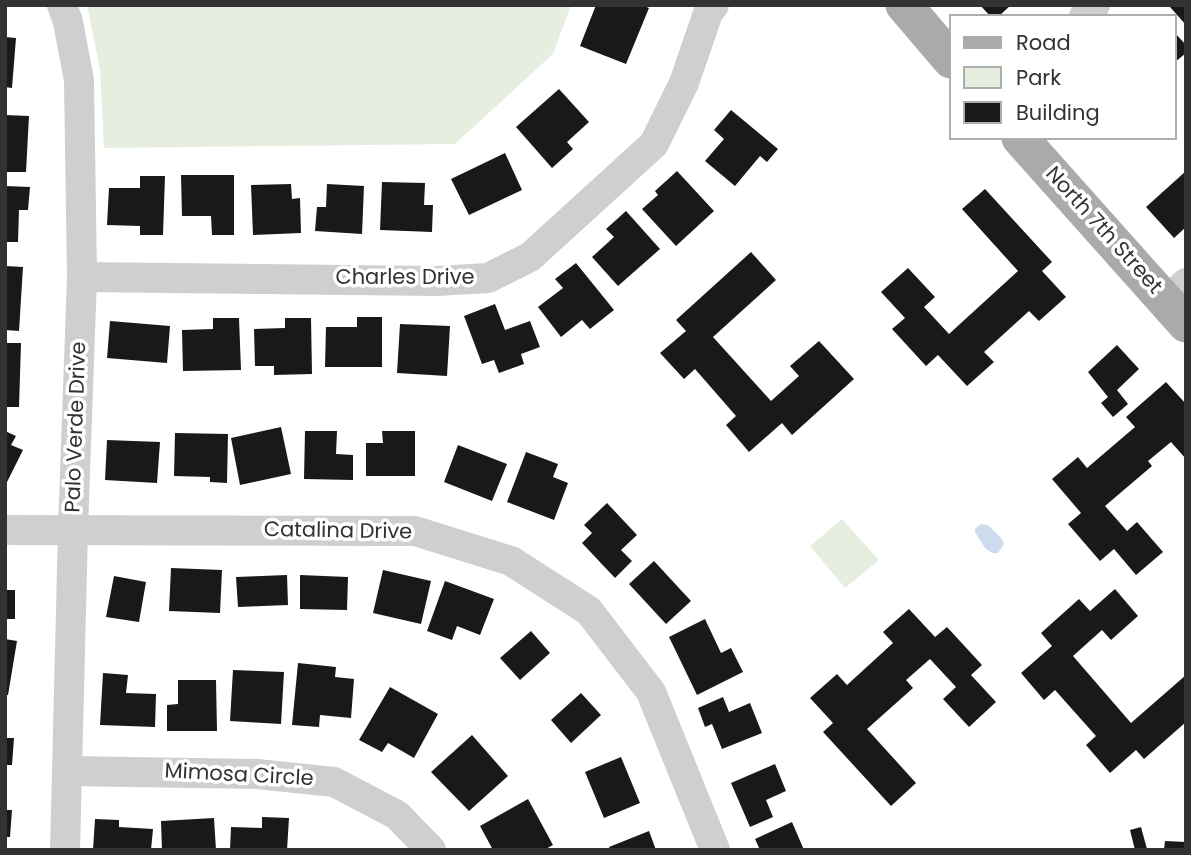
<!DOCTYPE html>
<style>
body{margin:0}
#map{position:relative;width:1191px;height:855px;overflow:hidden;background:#fff;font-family:Poppins,sans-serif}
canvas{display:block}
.frame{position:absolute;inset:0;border:7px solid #323232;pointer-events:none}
.legend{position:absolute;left:949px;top:14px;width:228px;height:126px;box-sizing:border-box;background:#fff;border:2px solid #adadad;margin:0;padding:9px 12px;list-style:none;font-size:21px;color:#323232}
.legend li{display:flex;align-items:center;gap:14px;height:35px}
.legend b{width:35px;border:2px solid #adadad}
</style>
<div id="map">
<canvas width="1191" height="855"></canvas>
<div class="frame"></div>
<ul class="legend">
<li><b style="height:9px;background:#aaa"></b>Road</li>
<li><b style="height:19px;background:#e6eee0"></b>Park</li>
<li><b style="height:19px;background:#191919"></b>Building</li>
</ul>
</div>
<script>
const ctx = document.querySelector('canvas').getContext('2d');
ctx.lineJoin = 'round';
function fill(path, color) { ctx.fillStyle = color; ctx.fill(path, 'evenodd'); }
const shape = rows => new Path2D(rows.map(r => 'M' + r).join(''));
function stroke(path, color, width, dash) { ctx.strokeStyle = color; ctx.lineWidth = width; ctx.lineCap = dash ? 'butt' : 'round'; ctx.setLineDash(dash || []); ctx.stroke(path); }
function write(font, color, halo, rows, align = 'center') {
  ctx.font = font + ' Poppins,sans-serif'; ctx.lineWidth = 7; ctx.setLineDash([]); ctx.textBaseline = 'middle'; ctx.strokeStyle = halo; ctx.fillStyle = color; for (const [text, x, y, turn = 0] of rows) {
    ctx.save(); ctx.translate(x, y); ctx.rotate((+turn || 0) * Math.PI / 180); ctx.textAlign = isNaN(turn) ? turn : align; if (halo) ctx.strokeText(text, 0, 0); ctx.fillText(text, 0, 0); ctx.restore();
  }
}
fill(shape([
 [87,5,571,5,553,54,455,144,104,148,100,70],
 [842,519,879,560,845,588,810,546]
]), '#e6eee0');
fill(shape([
 [981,524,988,525,1002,539,1004,544,998,553,992,553,985,548,975,532,975,529]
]), '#ccdcee');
fill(shape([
 [596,5,642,5,649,8,626,64,580,46],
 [980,5,1011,5,999,16,990,16],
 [1173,5,1186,5,1186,25,1170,7],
 [1175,33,1186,45,1186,53,1175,62],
 [5,37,16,38,12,88,5,87],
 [559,89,589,122,567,142,573,149,552,168,516,127],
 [731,110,778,149,767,162,760,156,735,186,705,161,724,139,714,130],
 [5,115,29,116,26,172,5,172],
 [505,153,522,190,469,215,451,179],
 [677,171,714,211,676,246,642,209,658,195,655,191],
 [1186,171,1186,227,1174,238,1146,207],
 [181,175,234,175,234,235,212,235,211,216,182,216],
 [140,176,165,176,163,235,140,235,140,226,107,225,109,188,140,188],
 [382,182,425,183,424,205,433,205,432,232,380,230],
 [291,184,292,199,300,198,301,233,253,235,251,185],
 [327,184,364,186,362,234,315,231,317,207,326,207],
 [5,186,30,187,28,210,19,210,18,242,5,242],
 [985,189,1052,262,1042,271,1066,297,1039,321,1029,311,984,352,994,362,967,386,938,355,926,366,892,329,905,318,881,292,908,268,935,297,924,307,949,334,1018,271,962,209],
 [626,211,660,249,618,286,592,257,614,237,606,229],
 [751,252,776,280,713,337,771,401,799,376,790,366,819,341,854,379,792,435,782,423,749,452,726,425,736,416,695,369,684,379,660,353,686,331,676,320],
 [576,263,614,310,590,329,582,320,561,337,538,307,563,288,555,279],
 [5,266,23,267,19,331,5,330],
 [495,304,505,330,530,321,540,347,521,354,524,364,499,373,494,360,482,364,464,316],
 [357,317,382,317,382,367,325,367,326,327,357,327],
 [213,318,239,318,241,370,183,371,182,330,213,329],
 [285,318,311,318,312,374,274,375,274,366,255,366,254,329,285,328],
 [110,321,170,326,167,363,107,358],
 [400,324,450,326,447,376,397,373],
 [5,343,21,343,19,407,5,407],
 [1117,345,1139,369,1117,390,1128,404,1113,417,1101,403,1108,397,1088,372],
 [1166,382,1186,404,1186,459,1171,442,1148,461,1152,466,1105,506,1127,531,1137,522,1163,552,1136,575,1114,549,1100,561,1068,524,1081,513,1052,479,1078,457,1087,468,1135,427,1126,417],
 [281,427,291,474,240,485,231,438],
 [5,431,16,436,11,445,23,450,5,486],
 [305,431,337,431,336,454,353,455,353,480,304,479],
 [382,431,415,431,415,476,366,476,366,443,383,443],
 [175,433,228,434,227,483,210,482,210,477,174,476],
 [107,440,160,442,157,483,105,480],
 [458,445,507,464,492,501,444,482],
 [526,452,558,464,553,477,568,483,554,520,507,502],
 [607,503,637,535,621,550,632,561,615,578,582,543,592,533,584,525],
 [654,561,691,601,666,624,629,584],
 [171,568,222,570,220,613,169,611],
 [383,570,431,581,421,624,373,613],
 [287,575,288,605,238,607,236,577],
 [300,575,348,577,347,610,300,609],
 [114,576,146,582,139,622,106,617],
 [445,581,494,599,480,635,457,626,452,640,427,631],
 [1115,589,1138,616,1111,640,1102,630,1073,656,1131,723,1186,675,1186,722,1144,759,1136,750,1110,773,1086,745,1096,736,1055,690,1044,700,1021,673,1052,646,1041,633,1079,599,1090,611],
 [5,590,15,590,15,619,5,619],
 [909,609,935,637,947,627,982,665,971,675,996,702,969,727,943,699,956,687,930,659,906,680,913,688,867,729,916,783,891,806,823,732,833,723,810,698,837,674,847,685,893,643,883,632],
 [705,619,721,653,731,648,743,672,697,695,669,637],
 [531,631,550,653,520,680,500,658],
 [5,639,17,641,8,695,5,695],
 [298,663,336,667,335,677,354,679,351,718,320,715,319,727,292,725],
 [233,670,284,672,281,724,230,721],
 [103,673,128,675,126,693,156,694,155,727,100,725],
 [178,680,216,680,217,731,167,731,167,705,178,704],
 [390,687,438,714,414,758,388,743,382,752,359,740],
 [581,693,601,715,571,743,551,720],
 [723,697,729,712,750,703,762,733,722,749,712,724,705,727,698,708],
 [472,735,508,776,469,811,431,772],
 [5,738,14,738,12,765,5,765],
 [621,757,640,803,604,818,585,772],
 [775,764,786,791,766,800,773,817,750,827,731,783],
 [528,799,553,845,544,850,493,850,480,826],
 [5,810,12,810,10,837,5,837],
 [262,817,289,818,287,850,230,850,231,827,262,828],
 [214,818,216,850,162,850,161,821],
 [95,819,119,820,119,827,153,829,151,850,93,850],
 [792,822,804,850,760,850,755,839],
 [1141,827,1147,849,1135,850,1130,830],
 [649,831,656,850,610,850,609,847],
 [1165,841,1186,842,1186,850,1164,850]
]), '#191919');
stroke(shape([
 [62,5,68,22,79,80,82,277,73,529,65,850],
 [1084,16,1095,5],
 [82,277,437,281,488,278,530,257,654,144,684,83,708,13,714,5],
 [1165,302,1186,283],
 [5,530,415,531,511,561,589,611,651,692,715,850],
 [67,771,257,774,334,782,397,815,431,850]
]), '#cfcfcf', 30);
stroke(shape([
 [904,5,951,60],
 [1020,138,1186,324]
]), '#aaa', 37);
write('21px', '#323232', '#fff', [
 ["North 7th Street",1103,231,48],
 ["Charles Drive",405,279],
 ["Palo Verde Drive",77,427,-88],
 ["Catalina Drive",338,532,1],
 ["Mimosa Circle",239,776,3]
]);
</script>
